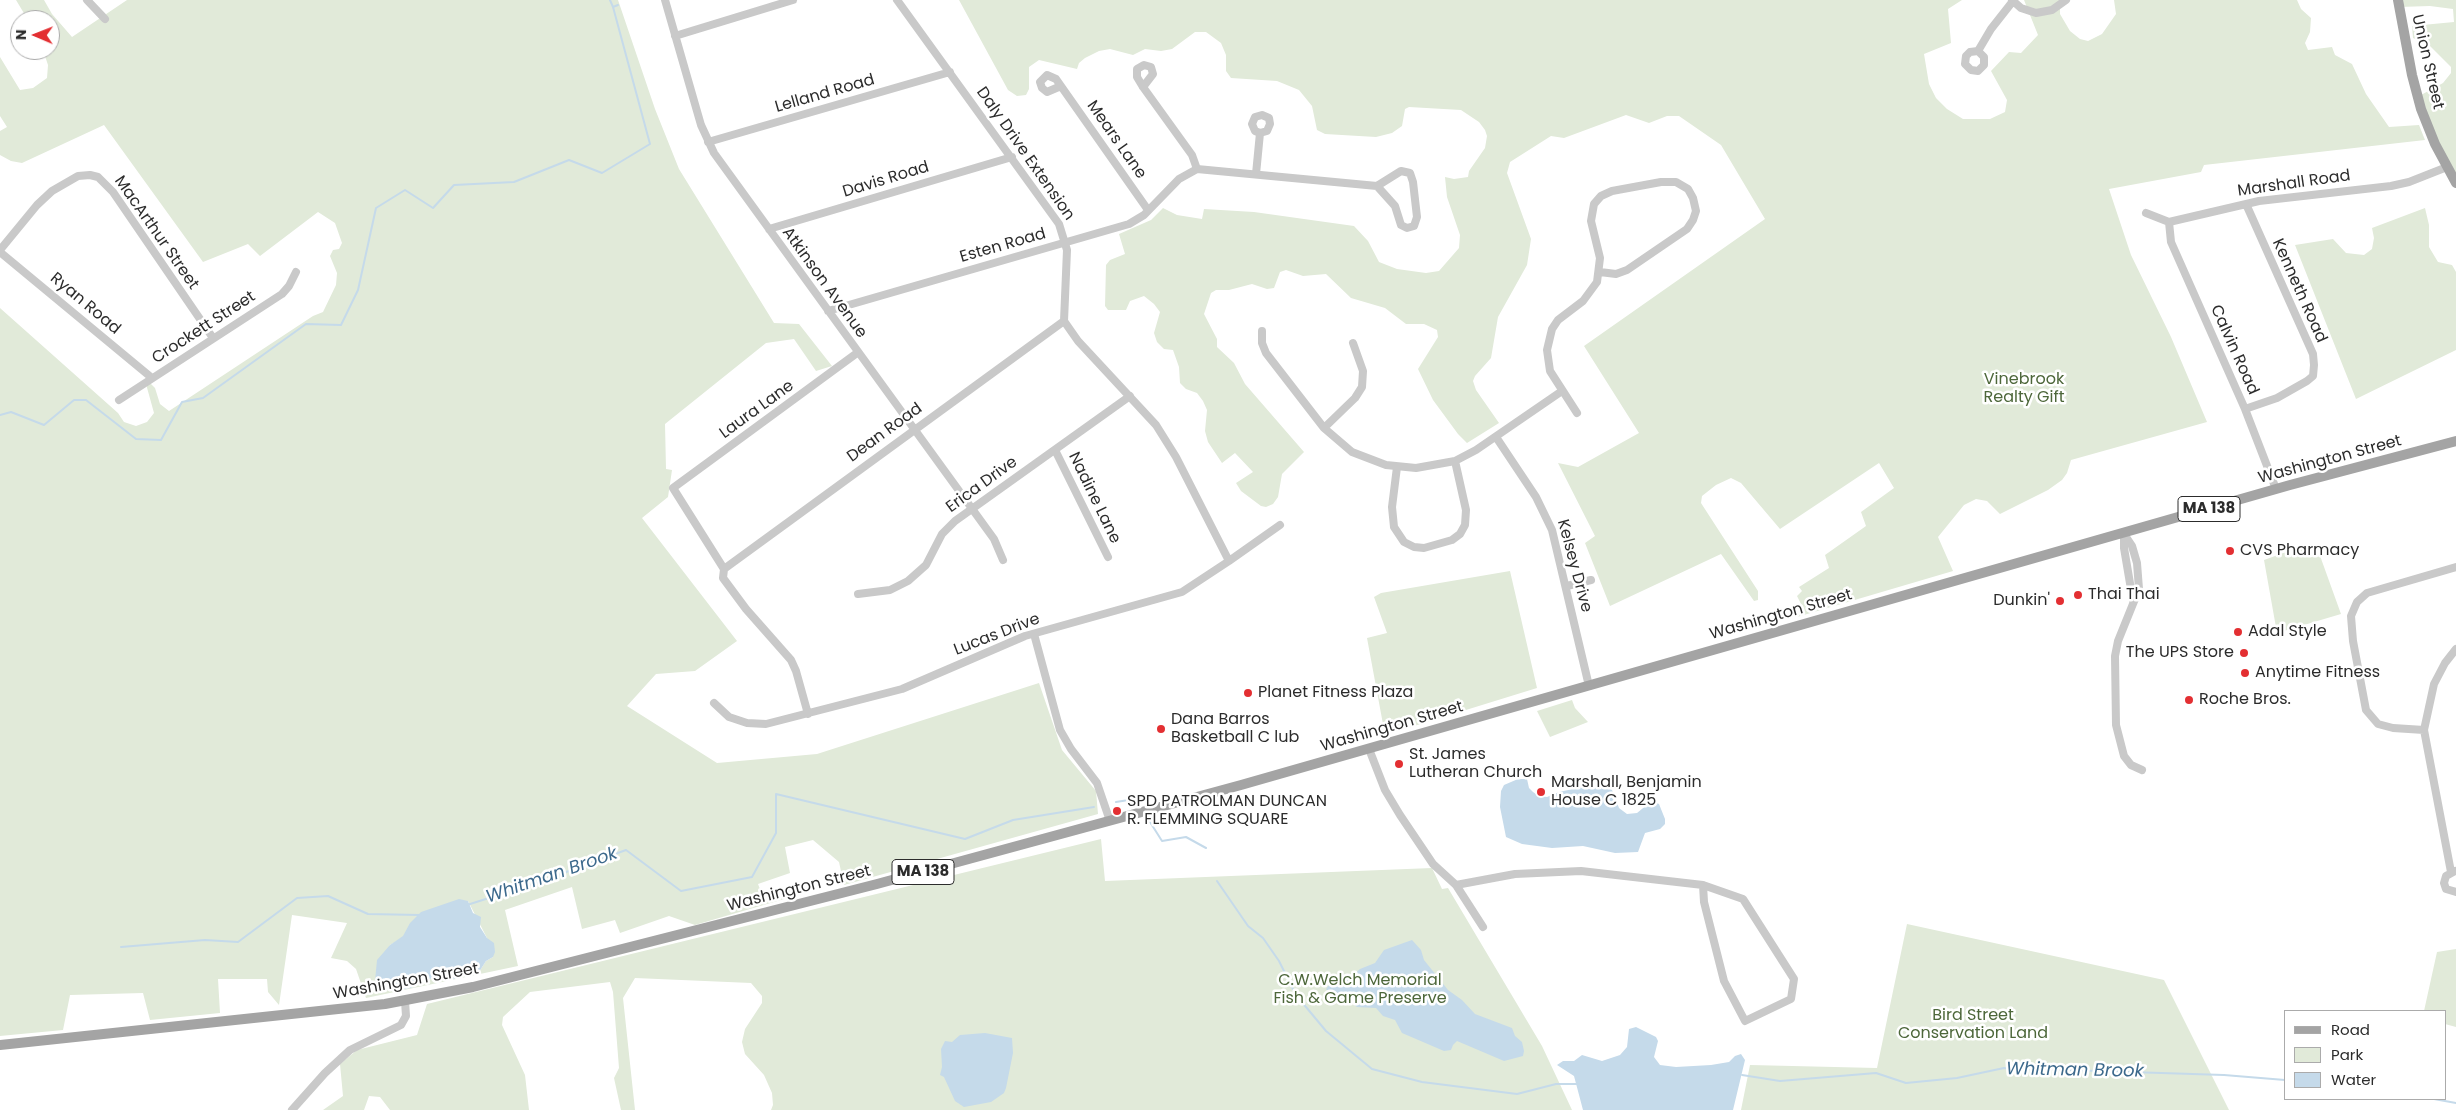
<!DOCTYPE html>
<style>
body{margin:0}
#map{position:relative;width:2456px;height:1110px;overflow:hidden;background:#fff;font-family:Poppins,sans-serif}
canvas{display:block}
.legend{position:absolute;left:2284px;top:1010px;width:162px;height:90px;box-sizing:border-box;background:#fff;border:1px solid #ababab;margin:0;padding:6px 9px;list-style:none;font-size:15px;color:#2c2c2c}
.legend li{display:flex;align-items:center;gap:10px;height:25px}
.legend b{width:25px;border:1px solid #ababab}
.north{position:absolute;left:10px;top:10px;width:50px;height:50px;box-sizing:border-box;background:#fff;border:1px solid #ababab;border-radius:50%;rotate:271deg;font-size:14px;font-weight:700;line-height:20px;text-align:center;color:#2c2c2c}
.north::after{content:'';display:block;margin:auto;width:18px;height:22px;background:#e32f32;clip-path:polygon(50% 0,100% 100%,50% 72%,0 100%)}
</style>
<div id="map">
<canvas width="2456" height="1110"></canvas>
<ul class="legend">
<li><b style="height:6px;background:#a4a4a4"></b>Road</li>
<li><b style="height:14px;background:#e1ead9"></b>Park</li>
<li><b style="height:14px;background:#c5daea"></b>Water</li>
</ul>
<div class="north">N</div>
</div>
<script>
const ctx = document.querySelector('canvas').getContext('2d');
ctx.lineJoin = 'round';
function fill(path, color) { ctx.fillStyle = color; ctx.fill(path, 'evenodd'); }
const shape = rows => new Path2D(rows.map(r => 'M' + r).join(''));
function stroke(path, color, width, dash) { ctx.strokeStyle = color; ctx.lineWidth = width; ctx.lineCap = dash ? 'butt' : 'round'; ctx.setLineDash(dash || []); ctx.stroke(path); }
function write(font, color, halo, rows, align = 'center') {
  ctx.font = font + ' Poppins,sans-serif'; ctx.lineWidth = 5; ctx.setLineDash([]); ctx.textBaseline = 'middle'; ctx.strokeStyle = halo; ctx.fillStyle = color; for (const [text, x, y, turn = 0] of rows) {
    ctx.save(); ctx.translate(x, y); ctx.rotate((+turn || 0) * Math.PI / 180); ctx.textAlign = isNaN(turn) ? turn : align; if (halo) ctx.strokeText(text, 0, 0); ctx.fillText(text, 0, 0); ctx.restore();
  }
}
fill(shape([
 [16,0,44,0,52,14,72,37,127,0,618,0,655,109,679,169,774,323,799,324,832,366,816,371,794,339,766,343,665,424,666,469,672,470,668,497,642,518,737,641,695,671,656,674,627,706,717,763,817,754,1039,683,1062,750,1096,791,1098,814,844,885,839,862,813,840,785,847,790,873,758,884,763,897,790,890,791,897,695,925,669,916,620,933,615,920,582,929,572,887,505,910,518,966,366,998,356,969,347,961,331,958,347,923,292,915,279,1005,268,992,267,979,218,979,220,1013,150,1020,143,993,70,995,63,1030,0,1036,0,308,118,413,124,422,136,426,147,422,154,413,146,384,151,384,155,388,160,404,169,411,313,316,323,312,336,285,337,273,330,256,333,250,339,249,342,243,335,223,318,212,260,256,248,244,203,262,104,125,22,163,11,161,0,155,0,131,7,127,0,116,0,57,20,90,33,88,47,78,48,65,43,50,50,50,50,20,28,20],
 [468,901,487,938,493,957,486,961,479,972,446,981,441,977,434,977,414,987,400,990,380,989,390,945],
 [959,0,1962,0,1948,9,1951,43,1924,54,1929,84,1936,98,1947,109,1963,119,1990,119,2005,112,2007,100,1991,71,2009,52,2021,53,2038,35,2024,0,2060,0,2060,14,2070,31,2080,39,2088,41,2102,34,2116,14,2114,0,2297,0,2301,9,2311,18,2310,32,2305,43,2308,50,2332,47,2335,55,2352,64,2366,94,2389,127,2419,125,2425,140,2204,165,2201,172,2109,189,2131,255,2171,337,2207,422,2071,460,2067,473,2062,480,2048,490,2000,514,1987,501,1976,499,1964,505,1938,537,1953,571,1797,617,1796,611,1801,604,1797,596,1802,591,1799,587,1829,568,1825,555,1866,526,1861,512,1894,488,1879,463,1780,529,1741,483,1731,478,1716,485,1702,496,1701,503,1758,591,1758,600,1754,601,1721,554,1610,606,1585,543,1595,536,1558,463,1578,467,1639,433,1584,346,1765,219,1721,145,1679,116,1667,116,1649,123,1626,115,1564,138,1551,136,1510,162,1507,173,1531,239,1527,265,1498,317,1491,358,1475,376,1473,381,1476,390,1499,423,1467,443,1458,434,1433,400,1418,369,1438,337,1437,330,1424,324,1406,324,1385,308,1351,298,1326,274,1303,276,1286,270,1280,272,1274,288,1267,289,1252,284,1229,290,1216,290,1211,293,1204,314,1217,339,1217,347,1234,363,1245,384,1304,452,1282,474,1278,497,1273,504,1266,507,1261,506,1241,491,1236,483,1253,472,1235,453,1222,463,1208,442,1205,431,1207,410,1203,401,1197,393,1186,389,1180,383,1179,367,1173,350,1164,349,1157,342,1154,333,1160,312,1154,304,1144,296,1130,301,1126,310,1108,310,1105,306,1106,265,1110,260,1125,254,1119,234,1151,220,1163,208,1177,215,1202,219,1204,209,1254,212,1354,226,1368,241,1379,262,1397,269,1426,273,1439,271,1459,248,1460,235,1447,197,1445,177,1454,179,1468,177,1469,171,1485,148,1487,136,1485,130,1479,122,1461,110,1409,107,1405,109,1402,126,1392,133,1376,137,1325,134,1317,130,1312,106,1299,90,1277,81,1231,78,1226,71,1226,55,1221,43,1206,32,1195,32,1172,49,1161,51,1145,49,1133,55,1110,49,1099,51,1085,58,1079,63,1077,69,1039,60,1029,67,1029,89,1026,95,1017,96,1008,90],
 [2397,0,2456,0,2456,186,2424,113,2421,95,2443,83,2451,73,2451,67,2428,44,2413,38,2412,26,2454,22,2453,9,2430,6,2399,7],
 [2425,208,2429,225,2429,247,2438,262,2452,265,2456,272,2456,350,2356,399,2295,245,2333,239,2346,253,2364,255,2372,249,2374,238,2372,228],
 [2308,544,2312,555,2319,553,2341,614,2277,633,2264,560],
 [1510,571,1537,688,1385,735,1367,638,1387,633,1374,597,1381,593],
 [1572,700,1575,708,1588,722,1550,737,1537,711],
 [1101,839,1105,881,1432,868,1442,889,1448,888,1542,1046,1572,1110,771,1110,773,1105,772,1093,764,1075,745,1054,742,1042,745,1029,762,1003,762,996,751,983,635,978,623,998,635,1110,621,1110,614,1078,619,1068,613,992,610,982,530,992,503,1017,502,1025,525,1075,529,1110,390,1110,380,1097,369,1096,364,1110,323,1110,343,1096,340,1064,357,1050,417,1035,427,1004],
 [1907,924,2164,980,2229,1110,1741,1110,1750,1065,1877,1068],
 [2456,949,2456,1027,2445,1024,2445,1011,2424,1011,2437,952]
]), '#e1ead9');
fill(shape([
 [1518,779,1527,779,1529,788,1533,792,1539,796,1547,797,1559,792,1582,787,1608,788,1612,790,1619,808,1627,814,1637,813,1648,804,1655,802,1659,804,1665,819,1665,824,1660,829,1645,833,1638,852,1615,853,1583,846,1552,848,1522,844,1506,837,1500,807,1501,791,1504,785],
 [459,899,468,901,473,913,481,917,480,927,487,938,494,943,495,952,493,957,486,961,479,972,446,981,441,977,434,977,414,987,400,990,380,989,377,987,375,981,377,960,390,945,403,936,410,923,421,912],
 [1412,940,1421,950,1424,960,1448,990,1462,1000,1475,1014,1512,1028,1515,1036,1522,1042,1524,1051,1523,1056,1504,1061,1457,1041,1453,1045,1451,1050,1444,1051,1402,1033,1395,1020,1383,1016,1376,1008,1357,1007,1341,994,1330,994,1326,989,1334,979,1350,978,1360,969,1375,963,1384,950],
 [1636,1027,1656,1037,1658,1041,1654,1057,1660,1065,1676,1067,1711,1065,1729,1062,1735,1056,1741,1054,1745,1060,1733,1110,1583,1110,1574,1076,1557,1065,1563,1061,1574,1061,1582,1055,1602,1061,1620,1055,1627,1047,1629,1029],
 [985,1033,1012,1038,1013,1053,1006,1088,1004,1093,991,1102,964,1107,955,1101,944,1077,940,1075,942,1067,941,1049,945,1041,952,1042,960,1035]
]), '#c5daea');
stroke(shape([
 [610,0,613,7],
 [0,415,11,412,44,425,74,400,86,400,136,439,161,440,182,402,203,398,306,324,341,325,358,290,376,208,405,190,433,208,454,185,514,182,569,160,602,173,650,144,613,7,618,5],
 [1116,802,1141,798],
 [1150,822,1162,841,1186,837,1206,848],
 [1217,881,1248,926,1263,938,1279,961,1296,995,1326,1031,1372,1069,1422,1082,1517,1094,1556,1084,1577,1084],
 [467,905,539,882,626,850,681,891,752,877,776,833,776,794,965,839,1013,820,1094,807],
 [121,947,205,940,238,942,297,898,328,896,368,914,420,915],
 [1742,1075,1780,1081,1876,1073,1906,1083,1957,1078,2004,1068,2224,1075,2285,1080],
 [2434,1099,2456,1103]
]), '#c5daea', 2);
stroke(shape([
 [87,0,105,19],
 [665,0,701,125,714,153,994,539,1003,560],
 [897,0,1059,224,1067,250,1064,321,1078,341,1156,425,1176,457,1229,561],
 [2012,0,2021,8,2036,13,2052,10,2066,0],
 [675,36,793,0],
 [1978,51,1984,57,1984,65,1978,71,1971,70,1965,64,1966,56,1970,52,1978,51,1991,29,2013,1],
 [1061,86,1047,92,1042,88,1040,82,1047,75,1056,79,1148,210],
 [1143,87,1153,74,1151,67,1144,65,1137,69,1137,77,1143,87,1192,155,1197,169],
 [708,142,950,72],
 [1256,174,1260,133,1255,131,1252,124,1255,117,1262,115,1269,118,1270,124,1267,131,1260,133],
 [2146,213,2169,222,2259,201,2391,186,2409,182,2447,167],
 [2169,222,2171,242,2245,409,2276,489],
 [769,229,1012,157],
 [0,250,37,205,52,191,78,176,90,175,98,177,113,192,213,338],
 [0,252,152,378],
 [828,311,1129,224,1144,215,1179,179,1197,169,1377,186,1395,206,1401,225,1407,228,1414,226,1417,217,1413,182,1410,173,1401,171,1377,186],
 [1262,331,1262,343,1266,353,1324,428,1352,452,1386,465,1416,468,1455,461,1476,450,1562,391],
 [119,400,282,294,289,286,296,272],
 [2245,409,2277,398,2307,381,2313,376,2314,365,2313,354,2246,204],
 [1577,413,1550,371,1547,350,1552,329,1558,320,1583,301,1597,282,1600,258,1591,221,1594,204,1601,196,1612,191,1661,182,1676,182,1688,189,1693,198,1696,211,1693,220,1687,229,1627,270,1616,274,1600,272],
 [1324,428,1355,398,1362,387,1363,371,1353,343],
 [1496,437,1536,497,1552,530,1589,686],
 [1055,450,1108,557],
 [1397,467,1392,507,1394,527,1404,542,1414,547,1424,548,1452,540,1460,534,1465,525,1466,510,1455,461],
 [2124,534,2132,546,2137,563,2139,589,2118,641,2115,656,2116,725,2124,756,2131,765,2142,770],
 [2124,534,2124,548,2133,601],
 [724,569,1064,321],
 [724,569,673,488,857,353],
 [724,569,723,578,746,609,791,660,796,671,808,714],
 [1567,586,1591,580],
 [858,594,890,590,908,581,926,565,942,534,955,521,1130,396],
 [1034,634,1060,730,1071,749,1097,783,1110,821],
 [714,703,729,717,747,723,766,724,902,689,1025,636,1182,592,1229,561,1280,525],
 [2424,730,2393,728,2378,724,2366,710,2353,641,2351,616,2357,602,2367,593,2456,567],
 [1369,749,1385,790,1400,815,1433,864,1456,885,1483,927],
 [2455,871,2446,876,2444,883,2446,889,2456,892],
 [2451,872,2424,730,2434,684,2445,663,2456,649],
 [1456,885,1515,874,1581,871,1703,885],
 [1703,885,1743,899,1794,979,1791,999,1745,1021,1724,981,1704,902,1703,885],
 [292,1110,325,1073,350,1050,401,1025,406,1016,405,1001]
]), '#c9c9c9', 8);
stroke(shape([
 [2398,0,2412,75,2421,109,2435,144,2456,183],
 [0,1045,385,1004,473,987,877,884,1241,785,2290,485,2456,441]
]), '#a4a4a4', 10);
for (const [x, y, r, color] of [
 [2230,551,5,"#e32f32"],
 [2078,595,5,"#e32f32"],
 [2060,601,5,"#e32f32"],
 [2238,632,5,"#e32f32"],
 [2244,653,5,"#e32f32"],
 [2245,673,5,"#e32f32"],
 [1248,693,5,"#e32f32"],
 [2189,700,5,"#e32f32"],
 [1161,729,5,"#e32f32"],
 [1399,764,5,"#e32f32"],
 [1541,792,5,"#e32f32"],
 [1117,811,5,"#e32f32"]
]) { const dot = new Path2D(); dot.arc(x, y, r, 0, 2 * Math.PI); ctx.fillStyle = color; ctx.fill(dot); stroke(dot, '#fff', 2); }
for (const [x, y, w] of [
 [2209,509,62],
 [923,872,62]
]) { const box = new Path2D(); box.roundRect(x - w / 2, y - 12.5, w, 25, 4); ctx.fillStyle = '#fff'; ctx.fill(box); stroke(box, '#2c2c2c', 1); }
write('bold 15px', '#2c2c2c', null, [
 ["MA 138",2209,509],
 ["MA 138",923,872]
]);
write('16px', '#2c2c2c', '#fff', [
 ["Union Street",2427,62,77],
 ["Lelland Road",825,94,-16],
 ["Mears Lane",1116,140,55],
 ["Daly Drive Extension",1025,154,55],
 ["Davis Road",886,180,-17],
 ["Marshall Road",2294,184,-8],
 ["MacArthur Street",156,233,55],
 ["Esten Road",1003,246,-16],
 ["Atkinson Avenue",824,283,54],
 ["Kenneth Road",2299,291,66],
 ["Ryan Road",85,304,40],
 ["Crockett Street",204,328,-33],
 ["Calvin Road",2234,350,66],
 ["Laura Lane",757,410,-36],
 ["Dean Road",885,433,-36],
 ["Washington Street",2330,460,-15],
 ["Erica Drive",982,485,-36],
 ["Nadine Lane",1094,498,64],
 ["Kelsey Drive",1574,566,75],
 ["Washington Street",1781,615,-16],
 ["Lucas Drive",997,635,-21],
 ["Washington Street",1392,727,-16],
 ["Washington Street",799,889,-14],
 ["Washington Street",406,982,-10]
]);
write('16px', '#4d673a', '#fff', [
 ["Vinebrook",2024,380],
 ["Realty Gift",2024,398],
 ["C.W.Welch Memorial",1360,981],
 ["Fish & Game Preserve",1360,999],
 ["Bird Street",1973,1016],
 ["Conservation Land",1973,1034]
]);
write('16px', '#2c2c2c', '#fff', [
 ["CVS Pharmacy",2240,551],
 ["Thai Thai",2088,595],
 ["Dunkin'",2050,601,"right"],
 ["Adal Style",2248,632],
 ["The UPS Store",2234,653,"right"],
 ["Anytime Fitness",2255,673],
 ["Planet Fitness Plaza",1258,693],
 ["Roche Bros.",2199,700],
 ["Dana Barros",1171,720],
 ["Basketball C lub",1171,738],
 ["St. James",1409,755],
 ["Lutheran Church",1409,773],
 ["Marshall, Benjamin",1551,783],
 ["House C 1825",1551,801],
 ["SPD PATROLMAN DUNCAN",1127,802],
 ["R. FLEMMING SQUARE",1127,820]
], 'left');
write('italic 18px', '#3c698c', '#fff', [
 ["Whitman Brook",552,876,-19],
 ["Whitman Brook",2075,1071,1]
]);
</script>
